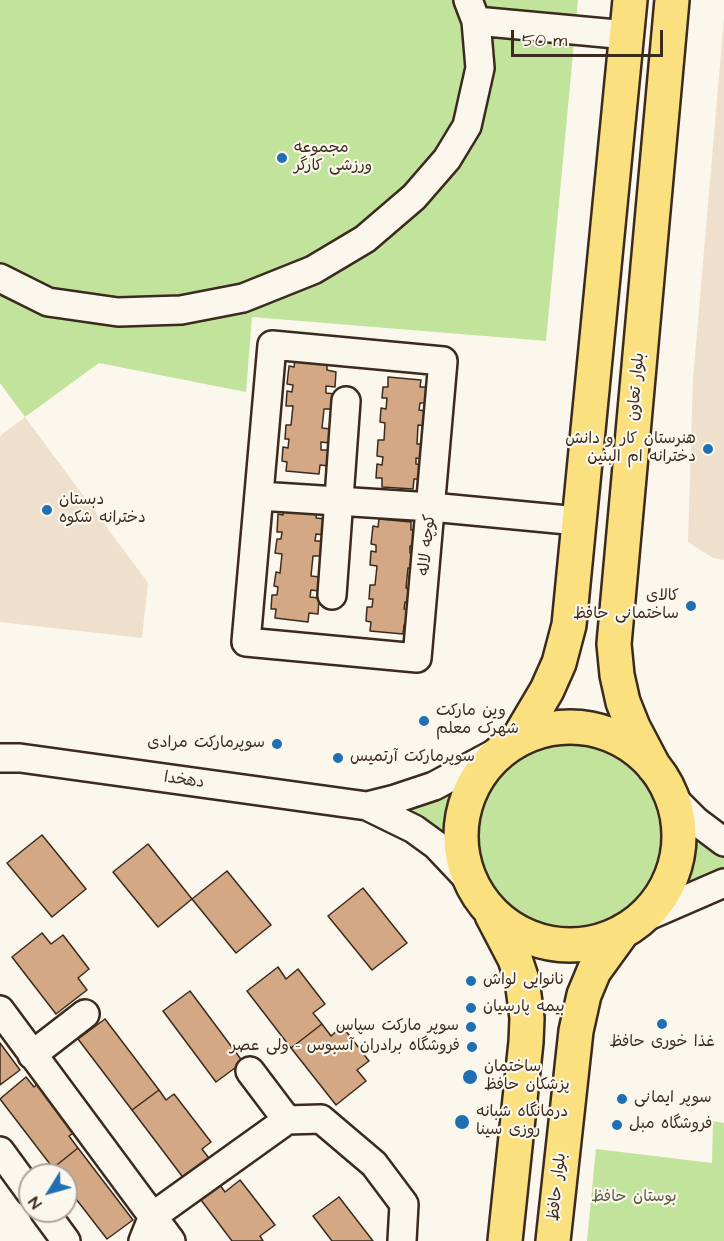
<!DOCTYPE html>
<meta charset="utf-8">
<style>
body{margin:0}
#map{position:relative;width:724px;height:1241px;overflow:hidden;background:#fbf7ec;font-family:"Architects Daughter",sans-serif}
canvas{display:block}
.north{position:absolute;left:18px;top:1163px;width:60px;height:60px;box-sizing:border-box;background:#fbf7ec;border:2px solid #aea59a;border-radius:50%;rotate:233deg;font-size:16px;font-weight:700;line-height:24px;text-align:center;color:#3b2a1e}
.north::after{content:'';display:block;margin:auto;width:21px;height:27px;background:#1f6fb2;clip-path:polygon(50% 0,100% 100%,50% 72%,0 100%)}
.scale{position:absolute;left:511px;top:30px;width:152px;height:27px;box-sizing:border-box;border:3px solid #3b2a1e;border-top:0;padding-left:8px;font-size:18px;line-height:21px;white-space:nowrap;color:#3b2a1e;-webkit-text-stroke:4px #fbf7ec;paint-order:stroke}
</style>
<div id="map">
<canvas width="724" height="1241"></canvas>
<div class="north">N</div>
<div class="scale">50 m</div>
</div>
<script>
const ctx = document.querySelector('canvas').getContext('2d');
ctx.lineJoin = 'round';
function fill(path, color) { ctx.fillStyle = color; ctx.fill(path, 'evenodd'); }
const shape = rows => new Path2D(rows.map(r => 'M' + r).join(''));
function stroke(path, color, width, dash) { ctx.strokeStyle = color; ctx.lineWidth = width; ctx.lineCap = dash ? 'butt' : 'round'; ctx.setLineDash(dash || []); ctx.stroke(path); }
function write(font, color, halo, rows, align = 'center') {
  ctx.font = font + ' "Architects Daughter","Playpen Sans Arabic",sans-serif'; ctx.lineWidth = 4.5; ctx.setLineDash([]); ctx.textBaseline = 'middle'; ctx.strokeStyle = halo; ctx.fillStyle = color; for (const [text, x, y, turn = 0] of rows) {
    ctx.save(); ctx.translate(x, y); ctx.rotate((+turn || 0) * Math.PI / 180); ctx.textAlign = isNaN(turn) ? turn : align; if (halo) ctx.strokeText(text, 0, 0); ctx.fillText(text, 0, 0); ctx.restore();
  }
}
fill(shape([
 [724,18,724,560,713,558,688,542,693,379],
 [25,417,148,583,142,638,0,622,0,436]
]), '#efdfcd');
fill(shape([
 [0,0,578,0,546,341,252,317,246,392,99,363,25,417,0,383],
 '478 836a91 91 0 1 1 182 0a91 91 0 1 1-182 0Z',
 [456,791,446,839,401,809],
 [692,837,724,856,724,867,683,883],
 [713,1121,724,1123,724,1241,587,1241,596,1149,712,1163]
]), '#c1e39c');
const building = shape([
 [295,359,327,362,327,370,336,372,335,387,326,386,326,393,335,394,333,409,324,409,322,428,331,429,329,443,321,442,321,450,330,450,329,466,320,465,319,474,286,471,287,462,282,461,283,447,288,448,289,439,285,439,286,425,291,425,293,406,286,406,287,391,292,392,293,385,287,384,289,366,294,367,295,359],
 [388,377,421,380,420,387,429,387,427,403,420,403,419,410,426,411,425,426,418,425,417,444,424,444,423,459,416,458,416,464,423,465,422,479,414,479,413,489,382,487,382,478,376,478,377,464,382,465,383,457,377,456,378,440,384,440,385,423,380,422,381,408,386,409,387,398,382,398,383,387,388,387,388,377],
 [284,507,317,510,316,518,326,519,324,535,316,534,315,541,324,541,323,556,313,556,311,576,320,577,319,591,311,590,310,597,319,598,318,614,309,613,308,622,275,618,276,609,271,609,272,595,277,595,278,587,274,586,276,572,280,573,282,554,275,553,277,539,281,539,282,532,277,532,278,514,283,515,284,507],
 [379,519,411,522,411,530,420,531,419,547,410,546,410,553,418,554,417,569,408,568,406,588,415,589,413,603,405,602,404,609,414,610,413,626,404,625,403,634,370,631,371,622,366,621,367,607,372,607,373,599,369,599,370,585,375,585,377,566,370,565,371,551,376,552,376,545,371,544,373,526,378,527,379,519],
 [42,835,86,889,52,917,7,863,42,835],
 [148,844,192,899,158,927,113,872,148,844],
 [227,871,271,925,236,953,192,899,227,871],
 [363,888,407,943,372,970,328,916,363,888],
 [42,933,51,944,63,935,89,969,78,978,87,990,56,1014,12,957,42,933],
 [278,967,286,979,298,969,325,1004,313,1013,322,1024,291,1048,247,991,278,967],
 [190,991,243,1062,216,1082,163,1011,190,991],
 [105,1019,159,1090,132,1110,78,1039,105,1019],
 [322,1024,331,1036,342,1026,369,1061,357,1070,366,1081,336,1105,291,1048,322,1024],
 [0,1043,20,1070,0,1085,0,1043],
 [26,1077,34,1087,41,1081,78,1130,69,1136,78,1148,53,1168,0,1099,26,1077],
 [159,1090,166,1100,174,1094,211,1142,202,1149,211,1161,185,1180,132,1110,159,1090],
 [78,1148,133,1220,107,1239,66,1186,66,1175,58,1175,53,1168,78,1148],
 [240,1180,275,1225,260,1236,263,1241,232,1241,198,1196,217,1181,225,1192,240,1180],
 [339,1197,373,1241,332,1241,313,1216,339,1197]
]);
fill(building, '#d4a885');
stroke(building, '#3b2a1e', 1.5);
const minor = shape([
 [476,21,627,35],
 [0,278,48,302,118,312,181,310,243,298,313,270,365,239,414,197,447,159,467,126,480,68,476,21,468,0],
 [272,345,443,361,417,658,246,642,272,345],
 [259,496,431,507,578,521],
 [332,595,346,401],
 [0,758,20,758,367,806,414,829,436,845,470,881],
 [670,795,696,821,724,842],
 [367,806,395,799,434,786,501,750],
 [641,919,724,883],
 [0,1010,171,1241],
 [32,1055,85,1014],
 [250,1071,287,1120,321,1119,374,1164,404,1204,402,1241],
 [0,1151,30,1192],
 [44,1211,66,1241],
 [143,1241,153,1216,287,1120]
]);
const major = shape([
 '461 836a109 109 0 1 1 218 0a109 109 0 1 1-218 0Z',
 [518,739,547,690,559,663,569,625,630,0],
 [654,767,633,727,623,702,617,675,614,644,672,0],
 [492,915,515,959,522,980,527,1018,526,1042,505,1241],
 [553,1241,576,1031,584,995,594,971,623,931]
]);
stroke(minor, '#3b2a1e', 32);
stroke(major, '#3b2a1e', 38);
stroke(minor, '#fbf7ec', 27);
stroke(major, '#fbe080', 33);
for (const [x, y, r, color] of [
 [282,158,6,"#1f6fb2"],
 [708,449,6,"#1f6fb2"],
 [47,510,6,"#1f6fb2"],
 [691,606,6,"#1f6fb2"],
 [424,721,6,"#1f6fb2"],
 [277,744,6,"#1f6fb2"],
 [338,758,6,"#1f6fb2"],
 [471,981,6,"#1f6fb2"],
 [471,1008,6,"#1f6fb2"],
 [662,1024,6,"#1f6fb2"],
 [471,1027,6,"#1f6fb2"],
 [472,1047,6,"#1f6fb2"],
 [470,1077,8,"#1f6fb2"],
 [622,1099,6,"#1f6fb2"],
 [462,1122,8,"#1f6fb2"],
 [617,1125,6,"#1f6fb2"]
]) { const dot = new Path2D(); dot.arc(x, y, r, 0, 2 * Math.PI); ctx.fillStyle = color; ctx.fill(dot); stroke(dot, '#fbf7ec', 2); }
write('16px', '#3b2a1e', '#fbf7ec', [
 ["مجموعه",294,149],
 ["ورزشی کارگر",294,167],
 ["هنرستان کار و دانش",696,440,"right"],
 ["دخترانه ام البنین",696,458,"right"],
 ["دبستان",59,501],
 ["دخترانه شکوه",59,519],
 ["کالای",679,597,"right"],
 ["ساختمانی حافظ",679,615,"right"],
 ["وین مارکت",436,712],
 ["شهرک معلم",436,730],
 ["سوپرمارکت مرادی",265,744,"right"],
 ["سوپرمارکت آرتمیس",350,758],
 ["نانوایی لواش",483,981],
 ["بیمه پارسیان",483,1008],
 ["سوپر مارکت سپاس",459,1027,"right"],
 ["غذا خوری حافظ",662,1043,"center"],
 ["فروشگاه برادران آسبوس - ولی عصر",460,1047,"right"],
 ["ساختمان",484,1068],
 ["پزشکان حافظ",484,1086],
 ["سوپر ایمانی",634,1099],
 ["درمانگاه شبانه",476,1113],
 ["روزی سینا",476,1131],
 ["فروشگاه مبل",629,1125]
], 'left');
write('16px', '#3b2a1e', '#fbf7ec', [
 ["بلوار تعاون",637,387,-85],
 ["کوچه لاله",428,545,-84],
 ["دهخدا",184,781,8],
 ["بلوار حافظ",558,1187,-84]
]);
write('16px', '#5c583e', '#fbf7ec', [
 ["بوستان حافظ",634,1198]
]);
</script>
